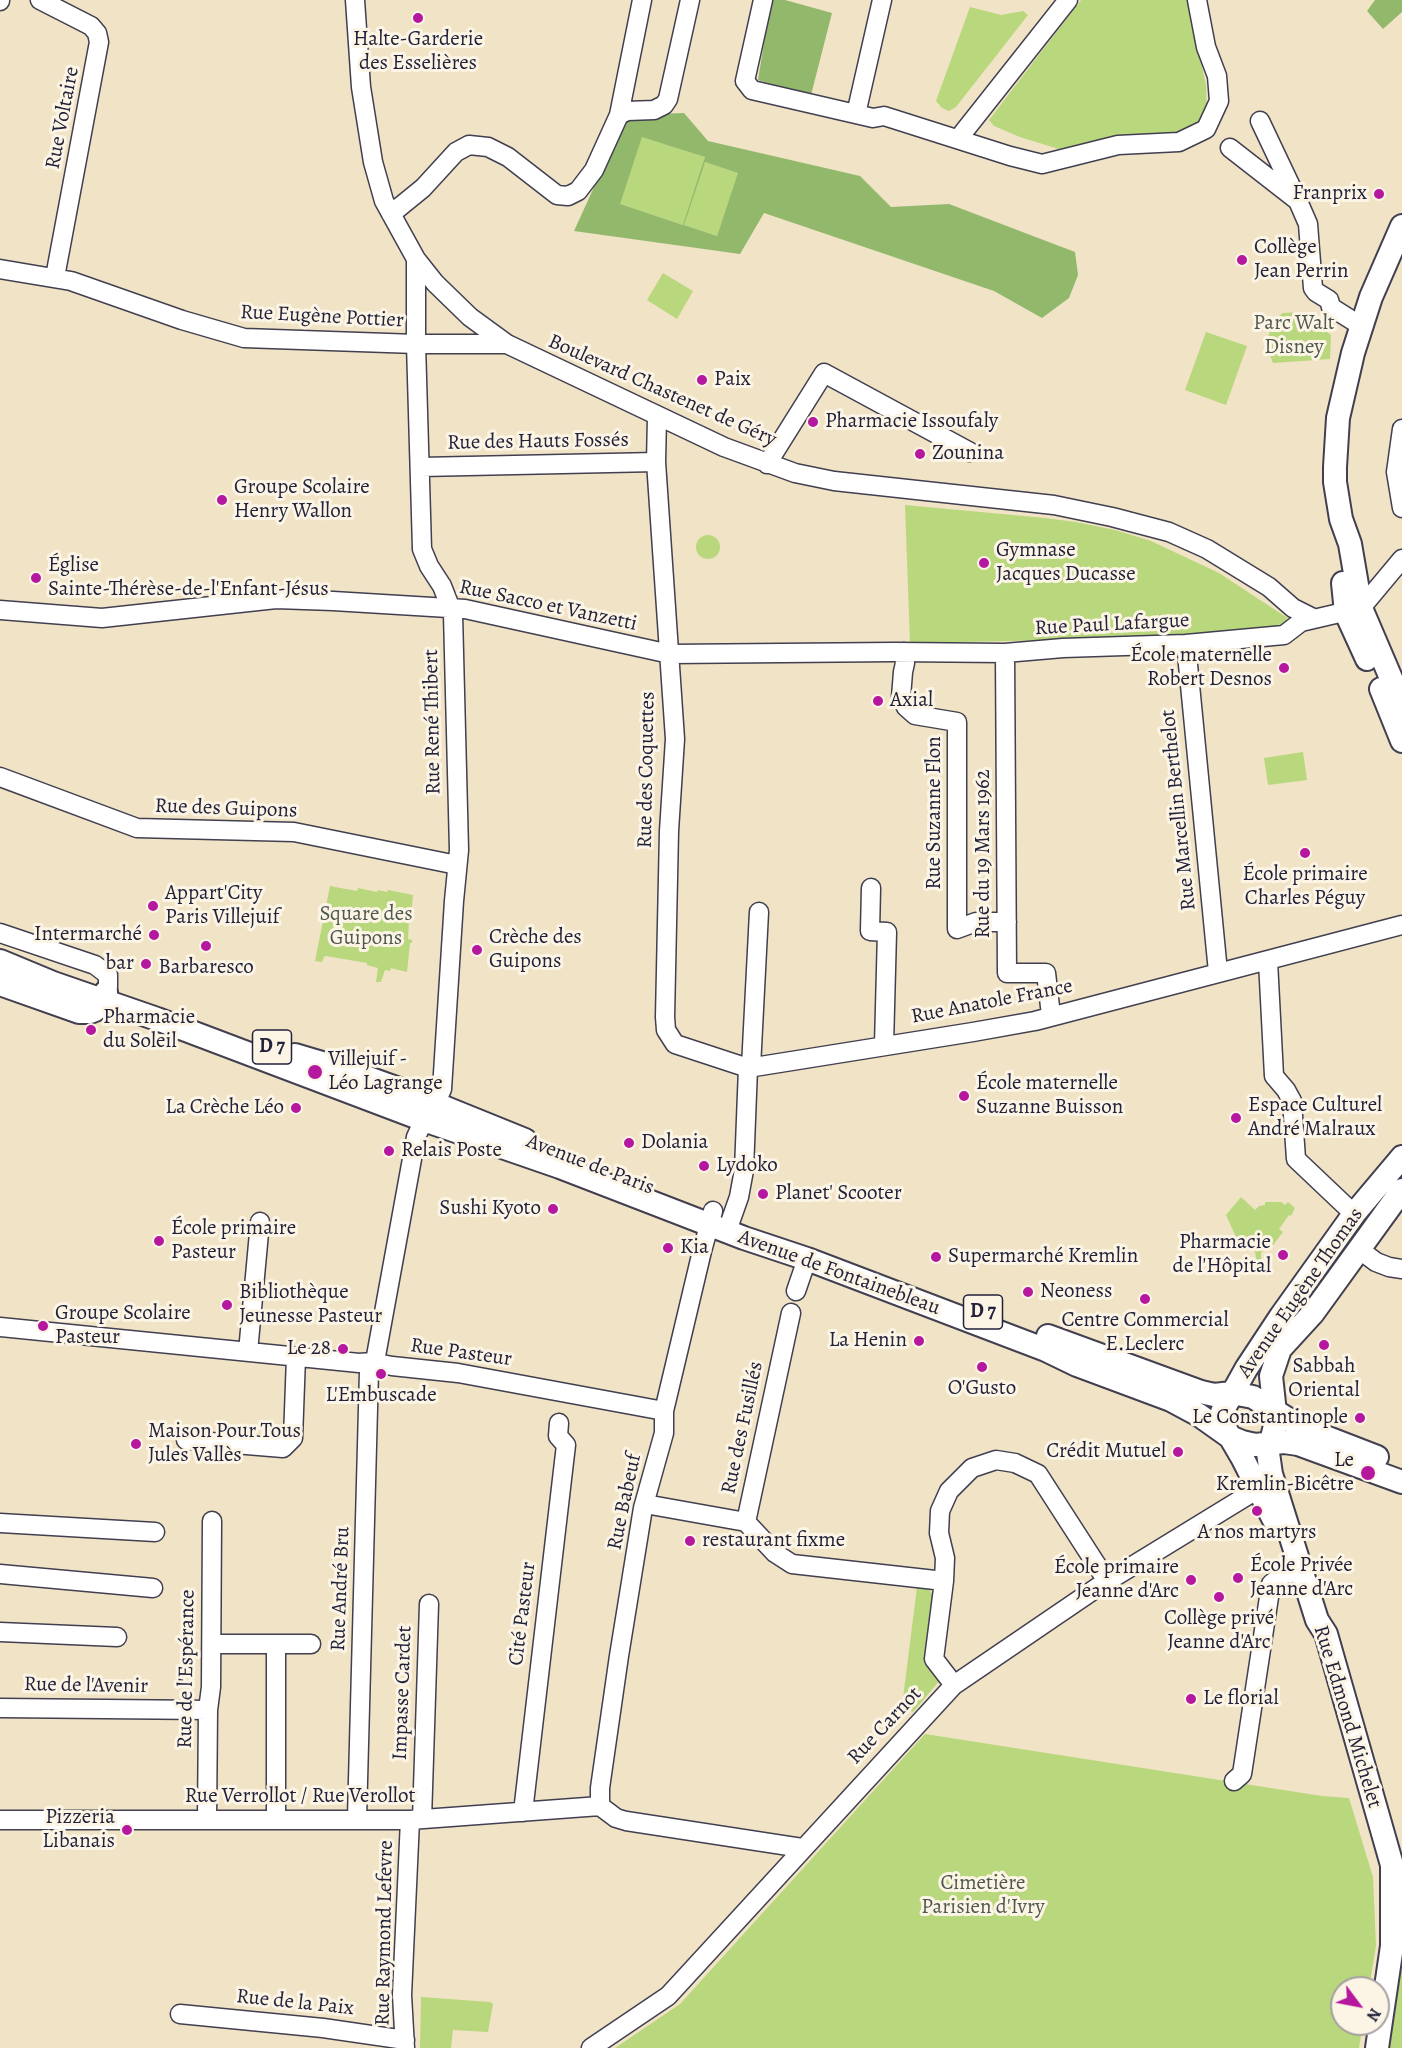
<!DOCTYPE html>
<meta charset="utf-8">
<style>
body{margin:0}
#map{position:relative;width:1402px;height:2048px;overflow:hidden;background:#f1e3c5;font-family:Alegreya,serif}
canvas{display:block}
.north{position:absolute;left:1330px;top:1976px;width:60px;height:60px;box-sizing:border-box;background:#fcf5e5;border:2px solid #a5a1a1;border-radius:50%;rotate:122deg;font-size:16px;font-weight:700;line-height:24px;text-align:center;color:#22223b}
.north::after{content:'';display:block;margin:auto;width:21px;height:27px;background:#b5179e;clip-path:polygon(50% 0,100% 100%,50% 72%,0 100%)}
</style>
<div id="map">
<canvas width="1402" height="2048"></canvas>
<div class="north">N</div>
</div>
<script>
const ctx = document.querySelector('canvas').getContext('2d');
ctx.lineJoin = 'round';
function fill(path, color) { ctx.fillStyle = color; ctx.fill(path, 'evenodd'); }
const shape = rows => new Path2D(rows.map(r => 'M' + r).join(''));
function stroke(path, color, width, dash) { ctx.strokeStyle = color; ctx.lineWidth = width; ctx.lineCap = dash ? 'butt' : 'round'; ctx.setLineDash(dash || []); ctx.stroke(path); }
function write(font, color, halo, rows, align = 'center') {
  ctx.font = font + ' Alegreya,serif'; ctx.lineWidth = 6; ctx.setLineDash([]); ctx.textBaseline = 'middle'; ctx.strokeStyle = halo; ctx.fillStyle = color; for (const [text, x, y, turn = 0] of rows) {
    ctx.save(); ctx.translate(x, y); ctx.rotate((+turn || 0) * Math.PI / 180); ctx.textAlign = isNaN(turn) ? turn : align; if (halo) ctx.strokeText(text, 0, 0); ctx.fillText(text, 0, 0); ctx.restore();
  }
}
fill(shape([
 [1081,0,1193,0,1196,39,1206,85,1207,111,1200,127,1184,133,1149,134,1102,139,1062,150,1020,137,994,126,989,120],
 [970,7,1001,15,1023,11,1028,15,956,107,949,111,942,108,936,101],
 [642,136,705,157,703,165,705,162,739,173,717,236,619,204],
 [663,273,693,291,677,319,647,300],
 [1302,312,1331,335,1330,359,1273,363,1267,347,1270,328,1282,313],
 [1206,332,1247,346,1226,405,1185,390],
 [905,505,1045,518,1076,522,1115,530,1151,541,1219,573,1289,619,1285,628,1161,638,910,643],
 '696 547a12 12 0 1 1 24 0a12 12 0 1 1-24 0Z',
 [1303,752,1307,780,1268,785,1264,758],
 [330,886,357,891,358,888,377,892,378,890,387,892,388,890,413,895,411,915,414,915,413,918,409,919,408,939,412,940,412,943,410,943,407,972,391,968,390,971,385,970,381,982,376,982,378,968,367,965,367,963,326,956,324,957,322,962,315,961],
 [1241,1197,1255,1210,1259,1206,1265,1205,1265,1202,1281,1202,1285,1205,1288,1202,1295,1208,1291,1216,1289,1215,1279,1229,1283,1232,1273,1245,1269,1242,1261,1253,1261,1262,1257,1263,1253,1241,1234,1243,1234,1238,1236,1237,1226,1215],
 [917,1587,929,1589,934,1597,941,1679,913,1712,902,1706],
 [925,1734,1322,1796,1349,1798,1373,1877,1376,1946,1369,1988,1342,1988,1342,2024,1363,2024,1359,2048,615,2048,680,2004],
 [1402,1966,1402,2048,1389,2048],
 [421,1997,490,2002,493,2004,488,2032,453,2030,451,2048,420,2048]
]), '#b9d77d');
fill(shape([
 [771,0,785,0,832,13,811,95,758,80],
 [1375,0,1402,0,1402,12,1383,29,1367,11],
 [684,113,708,141,860,176,891,207,949,204,1075,252,1078,275,1069,298,1042,318,994,291,764,213,740,254,574,231,627,115],
 [642,137,705,157,683,225,620,204],
 [705,162,738,173,717,236,684,225]
]), '#92b86c');
const minor = shape([
 [40,0,91,26,97,33,99,42,55,277],
 [355,0,361,87,373,162,384,201,416,259,435,283,470,317,507,344,724,447,795,473,834,481,1054,505,1112,517,1169,532,1207,549,1269,587,1293,608,1313,618],
 [763,0,745,81,752,90,873,118,884,116,1010,156,1042,164,1118,145,1179,142,1206,129,1219,101,1217,76,1206,47,1197,0],
 [0,1,0,0],
 [856,114,882,0],
 [619,115,627,111,654,110,664,105,668,99,690,0],
 [1260,121,1296,197],
 [958,139,1068,0],
 [1230,148,1298,201,1308,224,1313,288,1316,292,1329,300],
 [391,214,423,188,456,152,469,145,488,147,508,157,557,195,568,196,578,191,594,170,619,115,642,0],
 [0,269,71,281,182,320,244,338,416,344,507,344],
 [1329,300,1331,307,1361,326],
 [657,417,656,462,675,739,669,831,665,1017,666,1030,675,1044,748,1068,973,1032,1035,1021,1402,925],
 [1402,429,1396,472,1402,508],
 [767,464,824,373,970,452],
 [421,467,656,462],
 [0,610,102,618,276,599,333,601,465,609,670,654,894,652,1005,653,1063,648,1186,644,1284,635,1301,622,1361,608,1402,559],
 [1186,644,1218,972],
 [904,652,905,663,903,672,901,697,906,707,915,715,957,722,957,929,976,922,1007,922],
 [1005,653,1007,973,1046,973,1051,1015],
 [0,777,137,828,294,832,457,865],
 [871,888,870,931,887,932,884,1045],
 [0,933,95,965,108,975,108,987],
 [1268,961,1274,1076,1286,1090,1292,1101,1296,1159,1354,1214],
 [751,1067,759,912],
 [727,1231,739,1197,744,1170,748,1068],
 [1360,1250,1376,1262,1389,1267,1402,1269],
 [796,1291,807,1259],
 [0,1327,359,1363,372,1362,392,1366,458,1373,664,1411],
 [248,1352,260,1222],
 [186,1440,283,1448,293,1438,296,1357],
 [645,1504,746,1522],
 [746,1522,775,1553,792,1564,944,1581],
 [746,1522,791,1313],
 [0,1523,155,1532],
 [0,1574,153,1588],
 [0,1632,117,1637],
 [212,1644,311,1644],
 [954,1685,934,1659,944,1581,945,1558,939,1533,940,1511,949,1491,972,1468,996,1460,1015,1463,1038,1474,1107,1581],
 [0,1708,208,1710],
 [1234,1781,1242,1774,1271,1584,1284,1574,1303,1571],
 [600,1806,600,1788,619,1656,643,1508,664,1433,664,1411,702,1251,713,1211],
 [600,1806,616,1818,626,1821,802,1848],
 [523,1812,566,1445,558,1436,559,1423],
 [357,1818,369,1371,376,1356,416,1137,424,1120,435,1105,442,1089,454,901,459,850,453,614,442,586,429,566,422,549,416,344,416,259],
 [207,1819,208,1710,211,1687,212,1521],
 [276,1819,276,1645],
 [422,1819,429,1604],
 [0,1820,410,1820,600,1806],
 [180,2014,323,2028,405,2040],
 [405,2048,402,1995,410,1820],
 [591,2048,668,1996,954,1685,1098,1587,1258,1489]
]);
const major = shape([
 [1402,226,1371,297,1353,353,1338,418,1335,467,1335,482,1341,519,1350,544,1361,608,1402,704],
 [1343,583,1346,613,1367,659],
 [1381,689,1402,741],
 [0,961,53,983,157,1019,424,1120,560,1167,744,1238,807,1259,1046,1350,1077,1365,1171,1400,1199,1415,1230,1437,1242,1442,1255,1445,1284,1442,1298,1444,1402,1482],
 [0,984,79,1012,90,1012,95,1010,103,1001,106,992],
 [295,1055,349,1071,399,1089,525,1140],
 [1048,1336,1201,1392,1214,1395,1232,1393,1253,1397,1302,1428,1377,1457],
 [1274,1520,1243,1459,1222,1423,1222,1412,1246,1369,1281,1316,1354,1214,1402,1157],
 [1377,2048,1392,1946,1392,1865,1326,1634,1317,1620,1271,1474,1268,1453,1276,1422,1271,1376,1280,1349,1313,1313,1402,1190]
]);
stroke(minor, '#413f50', 21);
stroke(major, '#413f50', 26);
stroke(minor, '#fff', 18);
stroke(major, '#fff', 22);
for (const [x, y, r, color] of [
 [418,18,6,"#b5179e"],
 [1379,194,6,"#b5179e"],
 [1242,260,6,"#b5179e"],
 [702,380,6,"#b5179e"],
 [813,422,6,"#b5179e"],
 [920,454,6,"#b5179e"],
 [222,500,6,"#b5179e"],
 [984,563,6,"#b5179e"],
 [36,578,6,"#b5179e"],
 [1284,668,6,"#b5179e"],
 [878,701,6,"#b5179e"],
 [1305,853,6,"#b5179e"],
 [153,906,6,"#b5179e"],
 [154,935,6,"#b5179e"],
 [206,946,6,"#b5179e"],
 [477,950,6,"#b5179e"],
 [146,964,6,"#b5179e"],
 [91,1030,6,"#b5179e"],
 [315,1072,8,"#b5179e"],
 [964,1096,6,"#b5179e"],
 [296,1108,6,"#b5179e"],
 [1236,1118,6,"#b5179e"],
 [629,1143,6,"#b5179e"],
 [389,1151,6,"#b5179e"],
 [704,1166,6,"#b5179e"],
 [763,1194,6,"#b5179e"],
 [553,1209,6,"#b5179e"],
 [159,1241,6,"#b5179e"],
 [668,1248,6,"#b5179e"],
 [1283,1255,6,"#b5179e"],
 [936,1257,6,"#b5179e"],
 [1028,1292,6,"#b5179e"],
 [1145,1299,6,"#b5179e"],
 [227,1305,6,"#b5179e"],
 [43,1326,6,"#b5179e"],
 [919,1341,6,"#b5179e"],
 [1324,1345,6,"#b5179e"],
 [343,1349,6,"#b5179e"],
 [982,1367,6,"#b5179e"],
 [381,1374,6,"#b5179e"],
 [1360,1418,6,"#b5179e"],
 [136,1444,6,"#b5179e"],
 [1178,1452,6,"#b5179e"],
 [1368,1473,8,"#b5179e"],
 [1257,1511,6,"#b5179e"],
 [690,1541,6,"#b5179e"],
 [1238,1578,6,"#b5179e"],
 [1191,1580,6,"#b5179e"],
 [1219,1597,6,"#b5179e"],
 [1191,1699,6,"#b5179e"],
 [127,1830,6,"#b5179e"]
]) { const dot = new Path2D(); dot.arc(x, y, r, 0, 2 * Math.PI); ctx.fillStyle = color; ctx.fill(dot); stroke(dot, '#fcf5e5', 2); }
for (const [x, y, w] of [
 [272,1047,39],
 [983,1312,39]
]) { const box = new Path2D(); box.roundRect(x - w / 2, y - 17, w, 34, 4.5); ctx.fillStyle = '#fcf5e5'; ctx.fill(box); stroke(box, '#22223b', 1.5); }
write('bold 20px', '#22223b', null, [
 ["D 7",272,1047],
 ["D 7",983,1312]
]);
write('21px', '#22223b', '#fcf5e5', [
 ["Halte-Garderie",418,40,"center"],
 ["des Esselières",418,64,"center"],
 ["Franprix",1367,194,"right"],
 ["Collège",1254,248],
 ["Jean Perrin",1254,272],
 ["Paix",714,380],
 ["Pharmacie Issoufaly",825,422],
 ["Zounina",932,454],
 ["Groupe Scolaire",234,488],
 ["Henry Wallon",234,512],
 ["Gymnase",996,551],
 ["Jacques Ducasse",996,575],
 ["Église",48,566],
 ["Sainte-Thérèse-de-l'Enfant-Jésus",48,590],
 ["École maternelle",1272,656,"right"],
 ["Robert Desnos",1272,680,"right"],
 ["Axial",890,701],
 ["École primaire",1305,875,"center"],
 ["Charles Péguy",1305,899,"center"],
 ["Appart'City",165,894],
 ["Paris Villejuif",165,918],
 ["Intermarché",142,935,"right"],
 ["Crèche des",489,938],
 ["Guipons",489,962],
 ["bar",134,964,"right"],
 ["Barbaresco",206,968,"center"],
 ["Pharmacie",103,1018],
 ["du Soleil",103,1042],
 ["Villejuif -",328,1060],
 ["Léo Lagrange",328,1084],
 ["École maternelle",976,1084],
 ["Suzanne Buisson",976,1108],
 ["Espace Culturel",1248,1106],
 ["André Malraux",1248,1130],
 ["La Crèche Léo",284,1108,"right"],
 ["Dolania",641,1143],
 ["Relais Poste",401,1151],
 ["Lydoko",716,1166],
 ["Planet' Scooter",775,1194],
 ["Sushi Kyoto",541,1209,"right"],
 ["École primaire",171,1229],
 ["Pasteur",171,1253],
 ["Pharmacie",1271,1243,"right"],
 ["de l'Hôpital",1271,1267,"right"],
 ["Kia",680,1248],
 ["Supermarché Kremlin",948,1257],
 ["Neoness",1040,1292],
 ["Bibliothèque",239,1293],
 ["Jeunesse Pasteur",239,1317],
 ["Groupe Scolaire",55,1314],
 ["Pasteur",55,1338],
 ["Centre Commercial",1145,1321,"center"],
 ["E.Leclerc",1145,1345,"center"],
 ["La Henin",907,1341,"right"],
 ["Le 28",331,1349,"right"],
 ["Sabbah",1324,1367,"center"],
 ["Oriental",1324,1391,"center"],
 ["O'Gusto",982,1389,"center"],
 ["L'Embuscade",381,1396,"center"],
 ["Le Constantinople",1348,1418,"right"],
 ["Maison Pour Tous",148,1432],
 ["Jules Vallès",148,1456],
 ["Crédit Mutuel",1166,1452,"right"],
 ["Le",1354,1461,"right"],
 ["Kremlin-Bicêtre",1354,1485,"right"],
 ["A nos martyrs",1257,1533,"center"],
 ["restaurant fixme",702,1541],
 ["École Privée",1250,1566],
 ["Jeanne d'Arc",1250,1590],
 ["École primaire",1179,1568,"right"],
 ["Jeanne d'Arc",1179,1592,"right"],
 ["Collège privé",1219,1619,"center"],
 ["Jeanne d'Arc",1219,1643,"center"],
 ["Le florial",1203,1699],
 ["Pizzeria",115,1818,"right"],
 ["Libanais",115,1842,"right"]
], 'left');
write('21px', '#22223b', '#fcf5e5', [
 ["Rue Voltaire",63,118,-79],
 ["Rue Eugène Pottier",322,317,3],
 ["Boulevard Chastenet de Géry",662,391,24],
 ["Rue des Hauts Fossés",538,442,-1],
 ["Rue Sacco et Vanzetti",548,606,12],
 ["Rue Paul Lafargue",1112,625,-3],
 ["Rue René Thibert",433,722,-91],
 ["Rue des Coquettes",647,770,-89],
 ["Rue des Guipons",226,809,2],
 ["Rue Marcellin Berthelot",1179,810,-96],
 ["Rue Suzanne Flon",935,813,-90],
 ["Rue du 19 Mars 1962",984,854,-90],
 ["Rue Anatole France",992,1002,-11],
 ["Avenue de Paris",590,1165,21],
 ["Avenue de Fontainebleau",839,1273,20],
 ["Avenue Eugène Thomas",1301,1293,-55],
 ["Rue Pasteur",461,1353,8],
 ["Rue des Fusillés",743,1428,-78],
 ["Rue Babeuf",625,1502,-78],
 ["Rue André Bru",341,1589,-88],
 ["Cité Pasteur",523,1614,-83],
 ["Rue de l'Espérance",187,1669,-89],
 ["Rue de l'Avenir",86,1686,1],
 ["Impasse Cardet",403,1693,-88],
 ["Rue Edmond Michelet",1347,1717,73],
 ["Rue Carnot",885,1726,-47],
 ["Rue Verrollot / Rue Verollot",300,1797],
 ["Rue Raymond Lefevre",385,1933,-89],
 ["Rue de la Paix",295,2003,6]
]);
write('21px', '#4f584f', '#fcf5e5', [
 ["Parc Walt",1294,324],
 ["Disney",1294,348],
 ["Square des",366,915],
 ["Guipons",366,939],
 ["Cimetière",983,1884],
 ["Parisien d'Ivry",983,1908]
]);
</script>
